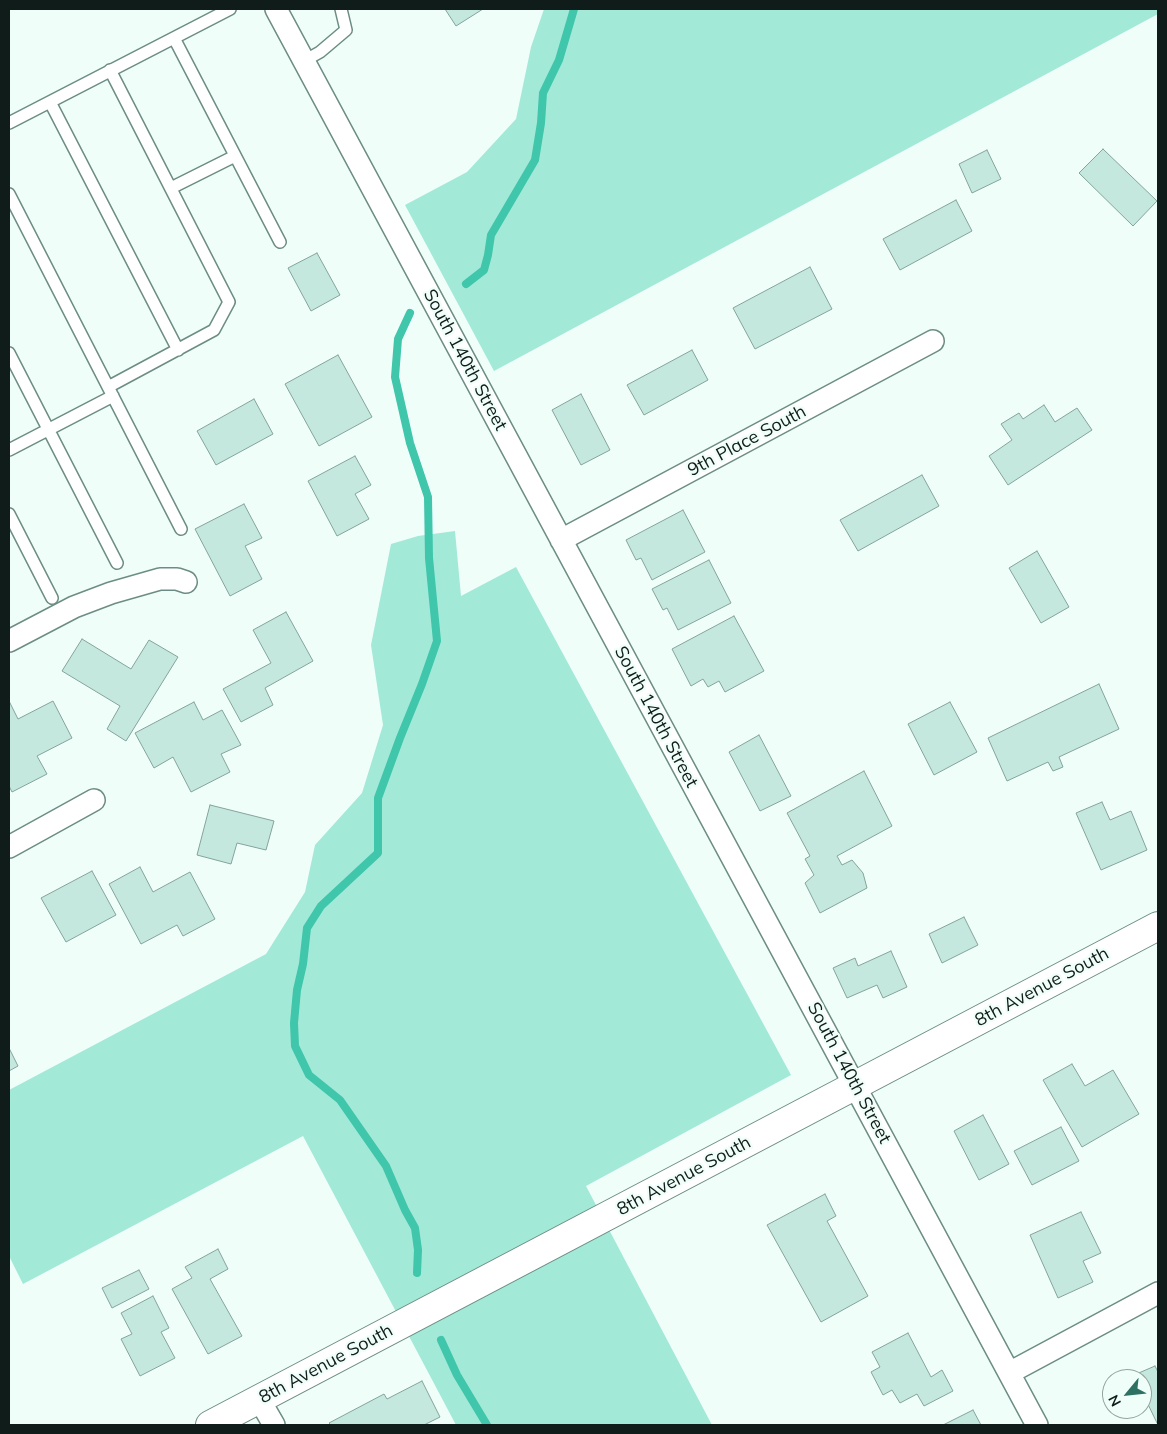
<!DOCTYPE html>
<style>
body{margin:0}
#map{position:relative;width:1167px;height:1434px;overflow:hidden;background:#f0fefa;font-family:Mulish,sans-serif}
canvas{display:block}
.frame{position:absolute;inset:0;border:10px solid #0f1c19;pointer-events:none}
.north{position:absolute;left:1102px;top:1369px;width:50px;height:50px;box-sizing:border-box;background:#f0fefa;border:1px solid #96a4a0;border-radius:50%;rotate:242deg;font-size:14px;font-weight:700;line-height:20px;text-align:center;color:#0f1c19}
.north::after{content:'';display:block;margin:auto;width:18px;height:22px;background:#2e7162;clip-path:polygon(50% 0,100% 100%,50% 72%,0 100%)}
</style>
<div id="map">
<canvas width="1167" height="1434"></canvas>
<div class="frame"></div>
<div class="north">N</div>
</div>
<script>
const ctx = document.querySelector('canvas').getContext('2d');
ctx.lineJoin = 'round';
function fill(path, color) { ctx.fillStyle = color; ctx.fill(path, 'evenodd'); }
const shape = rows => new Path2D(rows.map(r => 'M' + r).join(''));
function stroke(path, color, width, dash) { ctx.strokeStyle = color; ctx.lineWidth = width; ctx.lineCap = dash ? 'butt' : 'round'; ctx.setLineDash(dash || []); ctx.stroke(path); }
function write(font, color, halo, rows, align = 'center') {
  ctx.font = font + ' Mulish,sans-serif'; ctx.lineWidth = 4.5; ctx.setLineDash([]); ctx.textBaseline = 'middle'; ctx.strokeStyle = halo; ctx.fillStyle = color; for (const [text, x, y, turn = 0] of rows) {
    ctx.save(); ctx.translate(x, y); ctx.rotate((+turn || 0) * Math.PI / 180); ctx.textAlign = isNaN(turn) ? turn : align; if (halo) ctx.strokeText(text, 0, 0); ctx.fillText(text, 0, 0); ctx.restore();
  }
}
fill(shape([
 [544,9,1158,9,1158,14,494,371,405,205,467,172,516,119,531,47],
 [455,531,461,596,516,567,791,1075,586,1186,712,1425,456,1425,303,1136,23,1284,9,1256,9,1090,266,954,305,892,315,845,362,793,383,725,371,645,391,544,418,536]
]), '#a3e9d7');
stroke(shape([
 [466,284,484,270,488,255,491,235,535,160,541,123,543,93,559,60,574,9],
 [410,313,398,339,395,377,410,443,428,497,429,558,437,641,422,684,400,738,378,798,378,853,321,906,307,928,303,964,297,990,294,1023,295,1046,309,1075,340,1100,386,1166,405,1210,415,1228,418,1250,417,1273],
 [441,1340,457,1375,487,1425]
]), '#3fc6ab', 8);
const building = shape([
 [445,9,483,9,456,26,445,9],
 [1103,149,1157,201,1133,226,1079,173,1103,149],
 [987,150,1001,179,972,193,959,164,987,150],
 [956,200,972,231,900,270,883,239,956,200],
 [317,253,340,295,311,311,288,268,317,253],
 [810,267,832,309,755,349,733,308,810,267],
 [692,350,708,380,644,415,627,385,692,350],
 [338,355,372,417,319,446,285,384,338,355],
 [581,394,610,450,581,465,552,410,581,394],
 [254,399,273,434,216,465,197,431,254,399],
 [1044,405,1055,422,1077,408,1092,430,1008,485,989,456,1012,440,1001,424,1019,413,1023,419,1044,405],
 [355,456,371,485,355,494,369,519,337,536,308,481,355,456],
 [922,475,939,506,858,551,840,520,922,475],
 [244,504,262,538,245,546,262,579,230,596,195,529,244,504],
 [683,510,705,552,652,580,641,558,636,560,626,540,683,510],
 [1037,551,1069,607,1041,623,1009,568,1037,551],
 [709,560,731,603,678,630,667,608,663,610,652,589,709,560],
 [286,612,313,661,265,688,273,705,241,722,223,689,271,663,253,630,286,612],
 [734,616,764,671,725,692,719,681,708,687,703,679,691,686,672,649,734,616],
 [82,639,131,669,149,640,178,657,126,741,107,729,120,706,62,671,82,639],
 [1099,684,1119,729,1059,757,1063,767,1053,771,1048,762,1007,781,988,738,1099,684],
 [9,701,18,719,53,701,72,738,37,756,47,774,12,792,9,786,9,701],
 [194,702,203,720,222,710,241,745,221,754,230,772,191,792,173,757,154,768,135,733,194,702],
 [950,702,977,752,934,775,908,724,950,702],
 [759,735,791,796,760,811,729,752,759,735],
 [864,771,892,826,837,856,842,865,852,860,863,873,867,888,820,913,805,883,814,875,805,859,810,856,787,813,864,771],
 [1102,802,1110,820,1131,811,1147,850,1101,870,1076,813,1102,802],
 [210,805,274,821,266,850,237,843,231,864,197,855,210,805],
 [140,867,153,892,190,872,215,919,183,936,177,925,141,944,109,884,140,867],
 [92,871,116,915,66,942,41,898,92,871],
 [964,917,978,945,942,963,929,934,964,917],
 [891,951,907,987,883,998,877,985,847,998,833,968,855,958,858,966,891,951],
 [9,1048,18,1066,9,1071,9,1048],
 [1072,1064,1085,1086,1113,1070,1139,1114,1082,1147,1043,1080,1072,1064],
 [983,1115,1009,1164,979,1180,954,1131,983,1115],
 [1061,1127,1079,1161,1032,1185,1014,1151,1061,1127],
 [825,1194,836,1216,827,1221,868,1296,821,1322,767,1225,825,1194],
 [1081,1212,1101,1253,1083,1261,1093,1282,1058,1298,1030,1235,1081,1212],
 [218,1249,228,1269,210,1279,242,1336,208,1354,172,1289,192,1278,185,1267,218,1249],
 [139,1270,149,1289,112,1308,102,1288,139,1270],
 [153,1296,169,1328,161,1332,175,1358,140,1376,121,1339,132,1334,121,1313,153,1296],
 [908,1333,931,1377,942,1370,953,1391,924,1406,917,1394,900,1403,892,1390,883,1395,871,1372,880,1367,872,1352,908,1333],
 [1155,1366,1158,1372,1158,1425,1142,1392,1142,1379,1136,1379,1134,1375,1155,1366],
 [422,1381,440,1417,424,1425,331,1425,329,1423,384,1394,387,1399,422,1381],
 [973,1410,981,1425,943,1425,973,1410]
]);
fill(building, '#c5e8de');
stroke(building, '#83a49b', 1);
const service = shape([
 [174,38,280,242],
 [304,61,320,52,346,30,341,9],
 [50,102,178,350],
 [9,123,230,9],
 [171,188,235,156],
 [9,194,181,529],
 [9,353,117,563],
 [108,387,214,330,229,302,110,70],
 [9,450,113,396],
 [9,514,52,598]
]);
const minor = shape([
 [276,9,1037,1425],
 [561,540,933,341],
 [9,641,74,607,111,593,160,579,177,579,186,582],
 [9,847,94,800],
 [1009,1373,1158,1293],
 [259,1399,274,1425]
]);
const tertiary = shape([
 [210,1425,1158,926]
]);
stroke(service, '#6d8d84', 14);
stroke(minor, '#6d8d84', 24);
stroke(tertiary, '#6d8d84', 30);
stroke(service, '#fff', 11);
stroke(minor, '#fff', 21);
stroke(tertiary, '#fff', 28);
write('18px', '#0f1c19', '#f0fefa', [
 ["South 140th Street",465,360,62],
 ["9th Place South",747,441,-28],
 ["South 140th Street",656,717,62],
 ["8th Avenue South",1042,987,-28],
 ["South 140th Street",849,1073,62],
 ["8th Avenue South",684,1176,-28],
 ["8th Avenue South",326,1364,-28]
]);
</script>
